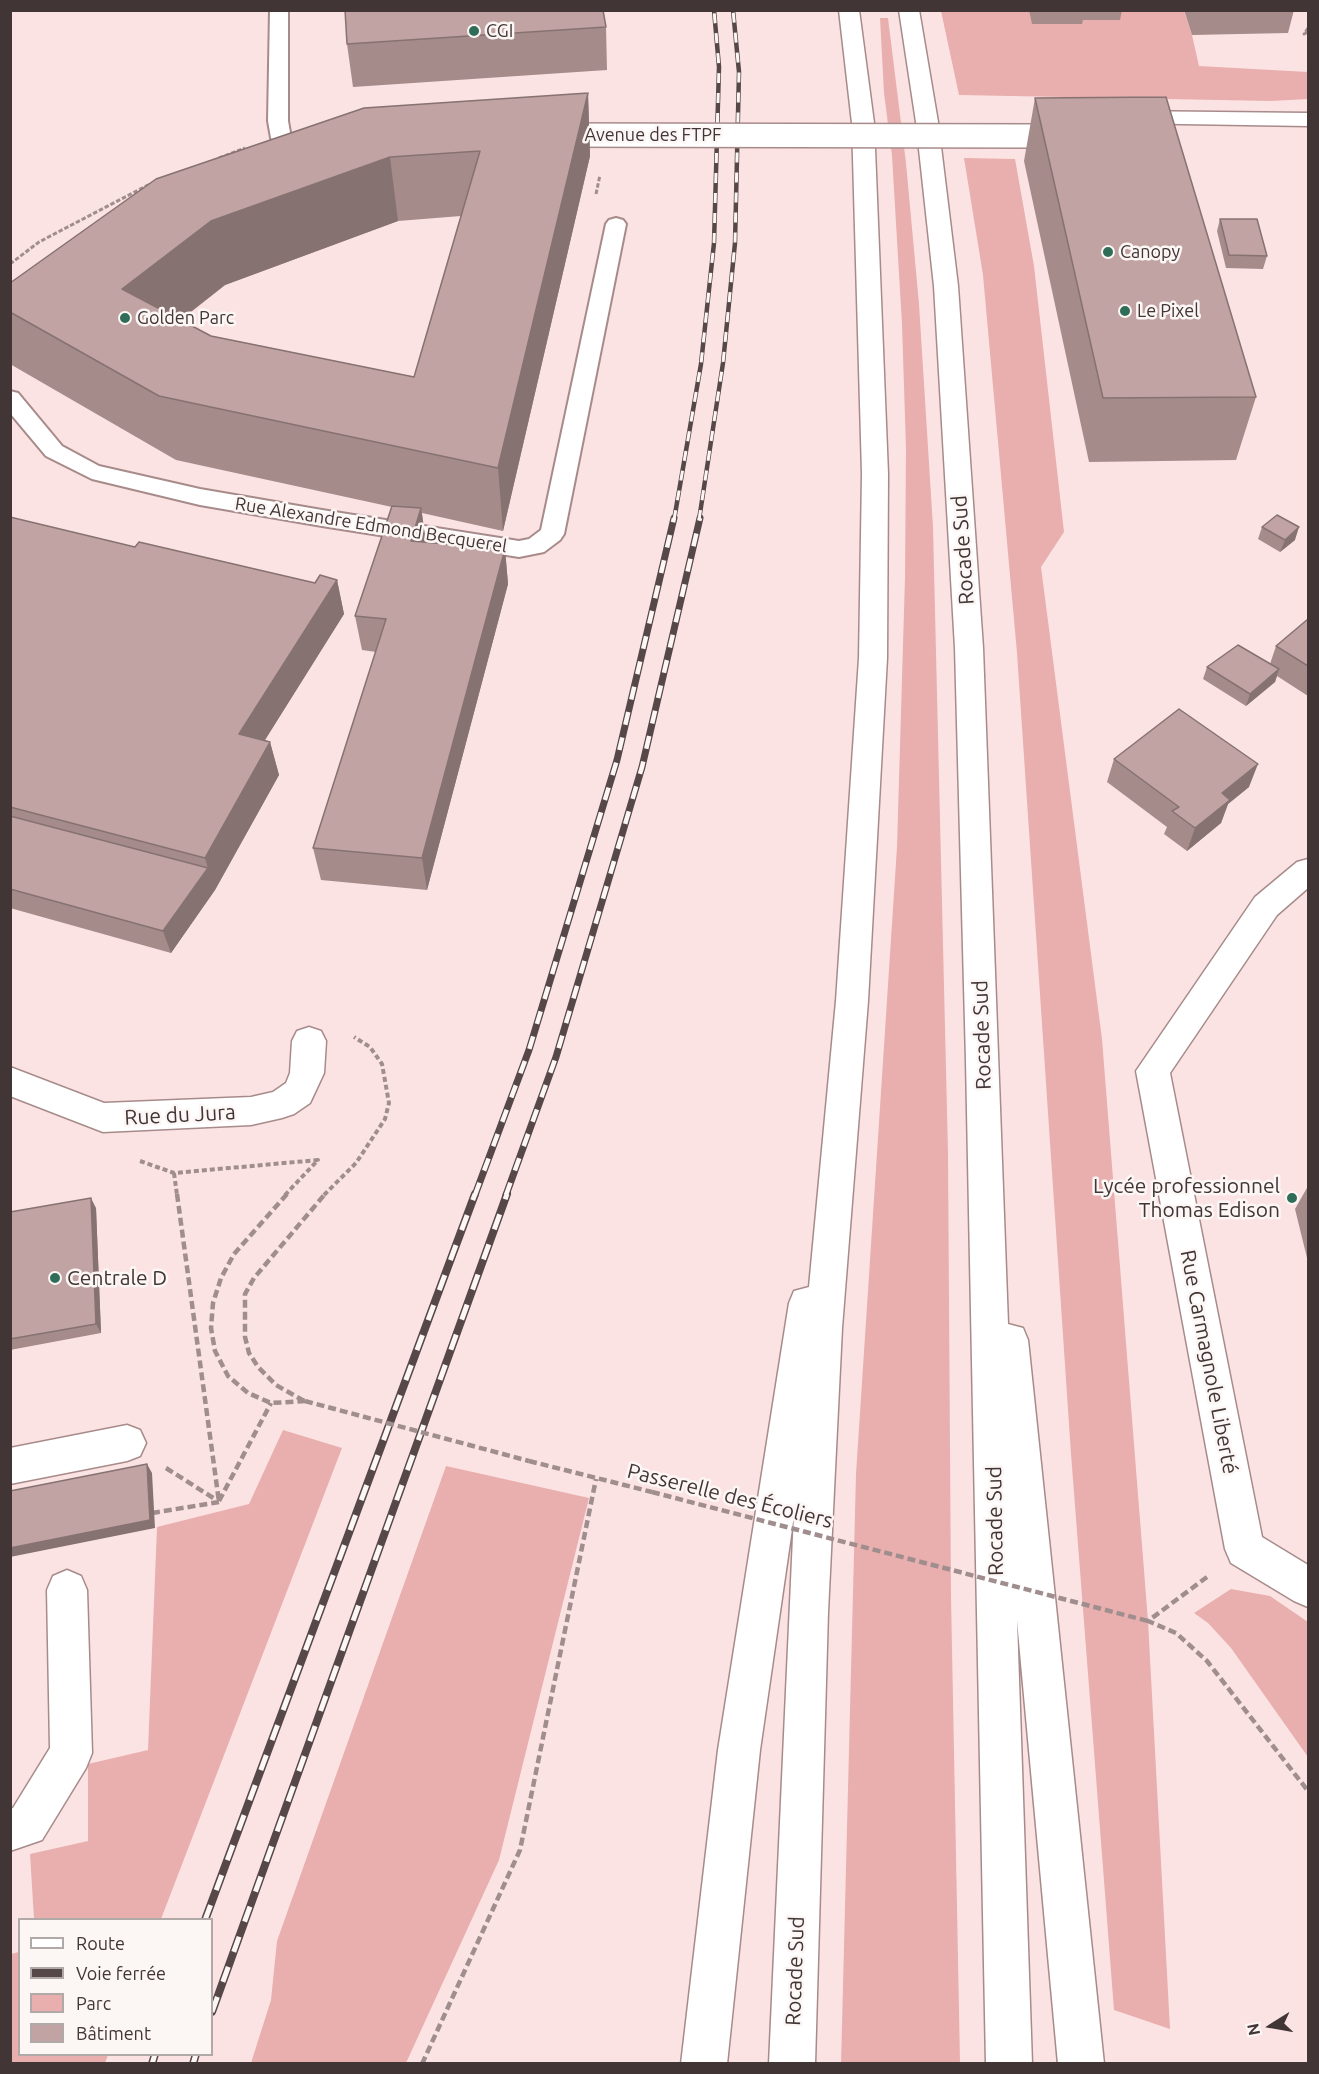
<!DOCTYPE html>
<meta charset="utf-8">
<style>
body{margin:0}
#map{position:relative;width:1319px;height:2074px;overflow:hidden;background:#fce3e3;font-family:Ubuntu,sans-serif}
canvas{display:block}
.frame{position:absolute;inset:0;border:12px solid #413535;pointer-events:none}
.legend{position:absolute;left:18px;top:1918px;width:195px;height:138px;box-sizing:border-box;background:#fcf6f5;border:2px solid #b1a9a8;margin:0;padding:8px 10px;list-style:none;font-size:18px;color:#413535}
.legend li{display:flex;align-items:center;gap:12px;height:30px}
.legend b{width:30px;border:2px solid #b1a9a8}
.north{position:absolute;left:1241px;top:1996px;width:60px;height:60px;-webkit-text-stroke:4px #fcf6f5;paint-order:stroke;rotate:259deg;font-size:16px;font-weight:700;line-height:24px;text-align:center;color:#413535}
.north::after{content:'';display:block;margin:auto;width:21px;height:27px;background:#413535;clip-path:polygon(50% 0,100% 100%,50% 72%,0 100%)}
</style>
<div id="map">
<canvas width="1319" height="2074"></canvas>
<div class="frame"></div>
<ul class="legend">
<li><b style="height:8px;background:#fff"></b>Route</li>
<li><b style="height:8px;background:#564848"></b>Voie ferrée</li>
<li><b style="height:16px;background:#e8afae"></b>Parc</li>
<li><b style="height:16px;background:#c0a3a2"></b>Bâtiment</li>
</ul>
<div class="north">N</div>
</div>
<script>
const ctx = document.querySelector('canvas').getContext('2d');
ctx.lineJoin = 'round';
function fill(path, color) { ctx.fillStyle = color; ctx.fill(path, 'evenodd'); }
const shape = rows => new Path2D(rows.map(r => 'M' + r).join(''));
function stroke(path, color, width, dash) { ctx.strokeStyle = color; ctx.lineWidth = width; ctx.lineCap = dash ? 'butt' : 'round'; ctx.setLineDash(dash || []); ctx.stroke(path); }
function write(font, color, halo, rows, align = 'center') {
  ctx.font = font + ' Ubuntu,sans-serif'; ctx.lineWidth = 5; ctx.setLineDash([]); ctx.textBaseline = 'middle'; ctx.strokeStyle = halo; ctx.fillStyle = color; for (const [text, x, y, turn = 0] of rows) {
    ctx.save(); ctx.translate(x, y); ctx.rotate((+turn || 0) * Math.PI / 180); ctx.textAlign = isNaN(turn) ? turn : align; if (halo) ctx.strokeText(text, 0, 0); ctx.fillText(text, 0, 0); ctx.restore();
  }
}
fill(shape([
 [941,11,1184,11,1192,35,1199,66,1308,72,1308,99,1271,101,959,95],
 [880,18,888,18,906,163,919,304,933,527,948,1153,951,1596,960,2063,841,2064,856,1474,897,847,905,577,906,449,902,324,892,156,884,93],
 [964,158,1015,159,1034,266,1064,532,1041,567,1102,1039,1148,1621,1170,2029,1114,2010,1071,1454,1017,653,983,275],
 [283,1430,342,1448,161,1919,34,1919,30,1854,88,1841,88,1764,148,1750,157,1527,249,1504],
 [446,1466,589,1498,499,1860,406,2063,251,2063,271,2000,277,1941],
 [1231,1589,1270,1596,1308,1622,1308,1757,1231,1648,1208,1623,1194,1613],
 [19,1952,20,2054,108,2055,105,2063,11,2063,11,1954]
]), '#e8afae');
const lane = shape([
 [270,10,288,10,288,121,291,138,312,166,309,170,302,172,295,170,271,138,268,121,270,10],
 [616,218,623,220,626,224,564,534,560,540,544,552,519,557,322,526,200,505,92,479,46,456,10,413,10,391,18,393,62,446,99,466,200,489,322,510,519,541,529,539,541,530,606,224,609,220,616,218]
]);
const street = shape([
 [1308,859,1308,888,1277,915,1170,1073,1262,1537,1308,1565,1308,1607,1294,1601,1231,1563,1225,1549,1136,1071,1255,897,1297,862,1308,859],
 [309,1027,321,1031,326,1041,324,1073,310,1103,294,1114,282,1118,251,1125,103,1132,10,1096,10,1067,104,1103,251,1097,273,1092,286,1083,290,1073,292,1041,297,1031,309,1027],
 [127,1425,140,1430,146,1443,140,1456,127,1461,10,1484,10,1448,127,1425],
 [67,1570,81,1576,87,1590,92,1753,86,1768,42,1840,10,1851,10,1809,13,1808,50,1748,47,1590,53,1576,67,1570]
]);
const secondary = shape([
 [1127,111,1308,113,1308,126,1119,123,1116,118,1119,113,1127,111]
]);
const highway = shape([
 [839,10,859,10,874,123,888,474,887,658,868,1001,842,1328,828,1612,815,2064,769,2064,794,1515,760,1750,727,2064,681,2064,718,1750,789,1303,794,1291,809,1287,836,1001,859,658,862,474,852,123,839,10],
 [899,10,919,10,938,122,958,286,983,648,1008,1324,1023,1328,1028,1340,1104,2064,1058,2064,1017,1620,1032,2064,986,2064,966,1061,955,648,934,286,916,122,899,10]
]);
stroke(lane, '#a78b8a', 4);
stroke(street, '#a78b8a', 3);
stroke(secondary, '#a78b8a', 3);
stroke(highway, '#a78b8a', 3);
stroke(shape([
 [1308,28,1304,34,1308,32],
 [219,158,245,148],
 [596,194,600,175],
 [10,264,39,242,150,184]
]), '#a08e8e', 3, [4.5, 2]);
stroke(shape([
 [140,1161,174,1173,318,1160,285,1195],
 [174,1173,177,1195],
 [324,1195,356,1163,385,1119,389,1103,382,1064,370,1047,354,1037]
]), '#a08e8e', 4, [5, 3]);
stroke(shape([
 [177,1194,219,1502],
 [287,1194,234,1254,221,1278,213,1303,211,1328,215,1351,228,1376,248,1393,271,1403,305,1401],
 [304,1401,276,1385,258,1367,249,1353,245,1337,245,1294,254,1278,325,1194],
 [529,1461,652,1492],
 [166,1468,218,1501],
 [219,1501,271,1403],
 [152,1513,219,1502],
 [1207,1577,1148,1621,1176,1633,1207,1661,1308,1791],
 [422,2064,520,1850,596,1479]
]), '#a08e8e', 4.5, [8, 4]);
fill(lane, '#fff');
fill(street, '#fff');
fill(secondary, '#fff');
fill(highway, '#fff');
const railFar2 = shape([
 [674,520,701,364,714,243,719,67,714,10],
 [699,520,723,363,735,243,739,72,733,10]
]);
const railFar1 = shape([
 [475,1195,529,1050,617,760,674,518],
 [506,1195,556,1057,642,767,700,518]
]);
const rail = shape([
 [205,1920,475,1194],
 [212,2012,507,1194],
 [152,2064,155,2054],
 [193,2064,196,2054]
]);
stroke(railFar2, '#564848', 4.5);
stroke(railFar1, '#564848', 7);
stroke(rail, '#564848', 8);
stroke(railFar2, '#fcf6f5', 3, [10]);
stroke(railFar1, '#fcf6f5', 4.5, [13]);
stroke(rail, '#fcf6f5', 5, [16]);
const secondaryBridge = shape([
 [549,135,1040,136]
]);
stroke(secondaryBridge, '#a78b8a', 26, []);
stroke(shape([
 [305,1401,529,1461],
 [652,1492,1148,1621]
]), '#a08e8e', 4.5, [8, 4]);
stroke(secondaryBridge, '#fff', 23);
fill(shape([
 [1029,10,1122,10,1120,20,1083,20,1082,24,1032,24],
 [1184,10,1294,10,1288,33,1192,35],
 [606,27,607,70,353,87,347,44],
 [588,93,590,156,503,531,422,513,426,543,505,549,508,584,427,890,321,880,313,848,376,652,362,650,355,616,392,507,176,460,10,364,10,283,156,179],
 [461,216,414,377,211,336,181,320,225,285,398,221],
 [1035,98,1256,397,1236,460,1089,462,1024,161],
 [1220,219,1267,256,1263,269,1226,268,1217,231],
 [10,517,135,547,315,583,337,580,344,614,265,740,270,742,279,775,215,890,171,953,10,908],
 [1262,527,1295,540,1280,552,1258,539],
 [1308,619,1308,696,1277,676,1275,682,1246,706,1203,679,1207,667,1270,664,1276,646],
 [1114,759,1249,787,1228,804,1221,823,1187,851,1164,834,1167,827,1107,782],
 [1308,1186,1308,1262,1295,1209],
 [96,1208,101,1333,10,1350,10,1212]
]), '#a58c8b');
fill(shape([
 [588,93,590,156,503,531,498,468],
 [390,157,398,221,225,285,139,352,122,289,211,221],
 [421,508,426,543,411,541],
 [1299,527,1295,540,1280,552,1285,540],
 [505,549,508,584,427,890,422,858],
 [337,580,344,614,248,767,239,734],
 [1279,669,1275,682,1246,706,1250,694],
 [270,742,279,775,215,890,171,953,163,931,208,868,205,858],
 [1258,764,1249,787,1228,804,1221,823,1187,851,1195,828,1222,793],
 [91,1198,96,1208,101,1333,96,1324],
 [147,1464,152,1473,155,1528,10,1557,10,1548]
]), '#867271');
const building = shape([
 [345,10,603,10,606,27,347,44,345,10],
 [588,93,498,468,159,396,10,312,10,283,156,179,364,108,588,93],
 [480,151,414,377,211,336,122,289,211,221,390,157,480,151],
 [1166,97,1256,397,1103,398,1035,98,1166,97],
 [1220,219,1257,219,1267,256,1229,255,1220,219],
 [392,506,421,508,411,541,505,549,422,858,313,848,386,619,355,616,392,506],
 [1277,515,1299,527,1285,540,1262,527,1277,515],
 [10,517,135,547,139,542,315,583,320,575,337,580,239,734,270,742,205,858,10,807,10,517],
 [1308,619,1308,666,1276,646,1308,619],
 [1238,645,1279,669,1250,694,1207,667,1238,645],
 [1179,709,1258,764,1222,793,1230,800,1195,828,1172,811,1179,807,1114,759,1179,709],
 [10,816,208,868,163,931,10,889,10,816],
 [91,1198,96,1324,10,1339,10,1212,91,1198],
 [147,1464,150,1520,10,1548,10,1491,147,1464]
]);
fill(building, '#c0a3a2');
stroke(building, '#867271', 1.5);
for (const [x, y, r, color] of [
 [474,31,6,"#2f6d59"],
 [1108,252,6,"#2f6d59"],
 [1125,311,6,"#2f6d59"],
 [125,318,6,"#2f6d59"],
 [1292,1198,6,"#2f6d59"],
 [55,1278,6,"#2f6d59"]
]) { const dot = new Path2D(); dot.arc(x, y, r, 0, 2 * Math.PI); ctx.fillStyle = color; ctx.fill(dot); stroke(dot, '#fcf6f5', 2); }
write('18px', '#413535', '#fcf6f5', [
 ["CGI",486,31],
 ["Canopy",1120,252],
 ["Le Pixel",1137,311],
 ["Golden Parc",137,318]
], 'left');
write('18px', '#413535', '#fcf6f5', [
 ["Avenue des FTPF",653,135],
 ["Rue Alexandre Edmond Becquerel",371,525,9]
]);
write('21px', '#413535', '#fcf6f5', [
 ["Rocade Sud",963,550,-94],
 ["Rocade Sud",982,1035,-92],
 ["Rue du Jura",180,1115,-3],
 ["Rue Carmagnole Liberté",1209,1362,79],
 ["Passerelle des Écoliers",730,1496,14],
 ["Rocade Sud",995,1521,-91],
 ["Rocade Sud",795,1971,-88]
]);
write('21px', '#413535', '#fcf6f5', [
 ["Lycée professionnel",1280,1186],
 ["Thomas Edison",1280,1210],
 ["Centrale D",67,1278,"left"]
], 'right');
</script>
